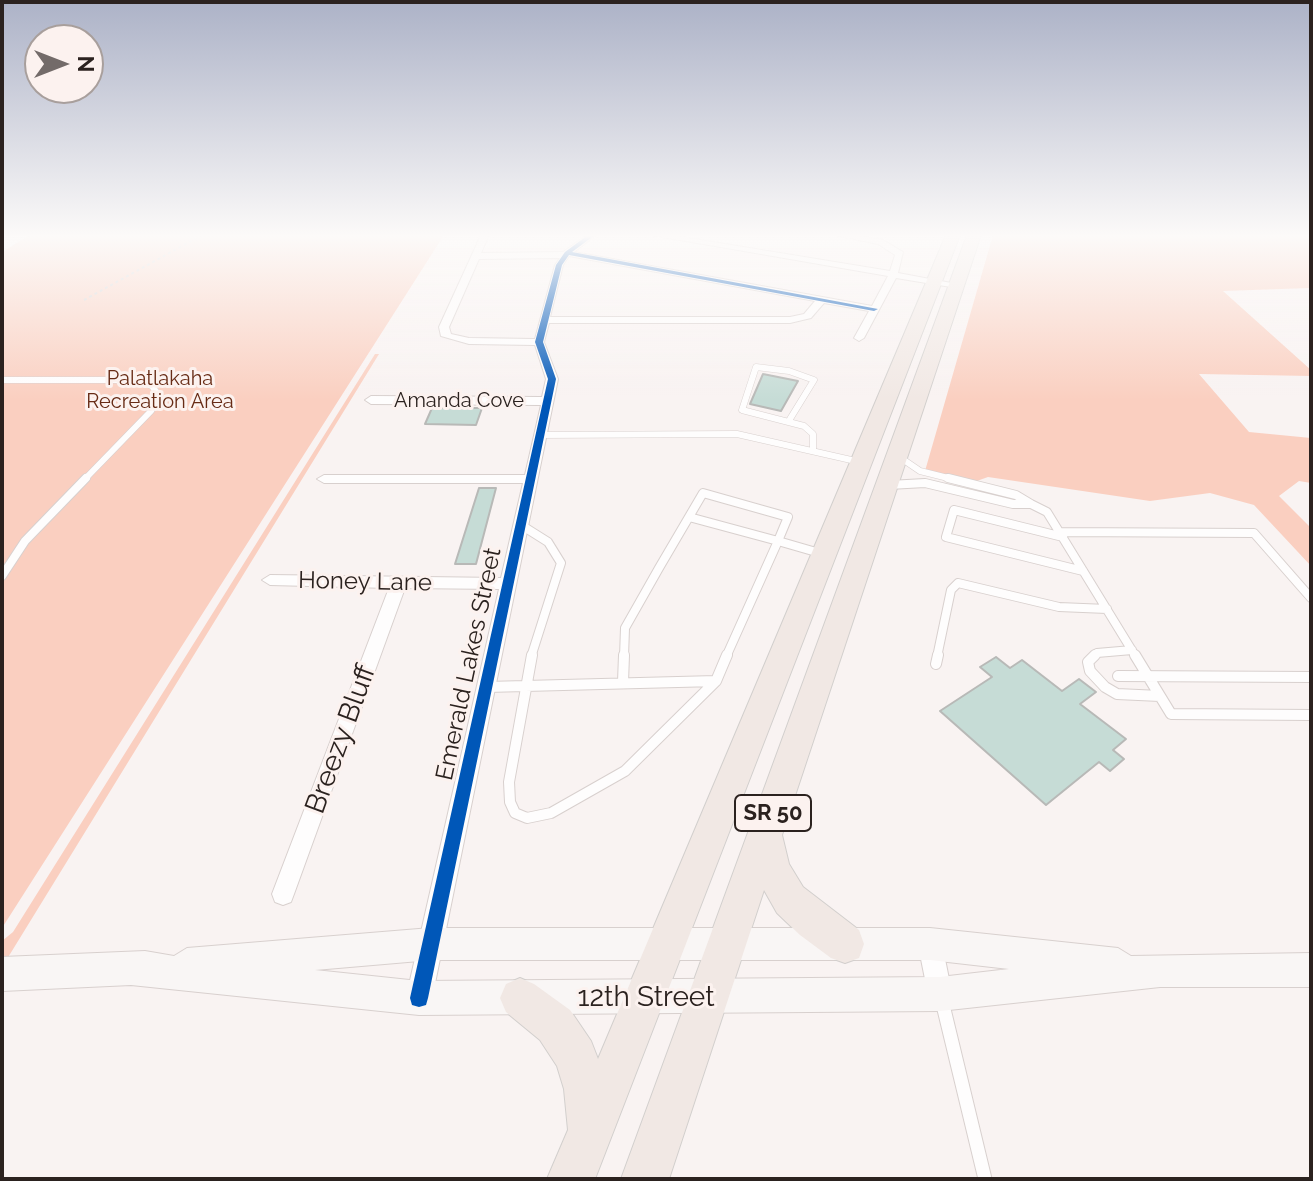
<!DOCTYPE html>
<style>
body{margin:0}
#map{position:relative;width:1313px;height:1181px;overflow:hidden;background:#f9f3f2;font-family:Raleway,sans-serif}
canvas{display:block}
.frame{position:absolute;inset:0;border:4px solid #2b221f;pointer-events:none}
.north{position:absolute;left:24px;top:24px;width:80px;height:80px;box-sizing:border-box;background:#fcf2ef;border:2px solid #a89f9c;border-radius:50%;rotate:90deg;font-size:22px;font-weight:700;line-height:32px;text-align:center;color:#2b221f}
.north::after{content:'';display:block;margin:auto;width:28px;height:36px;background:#736b69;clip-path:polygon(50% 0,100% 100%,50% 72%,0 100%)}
</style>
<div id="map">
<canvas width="1313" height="1181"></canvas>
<div class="frame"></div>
<div class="north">N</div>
</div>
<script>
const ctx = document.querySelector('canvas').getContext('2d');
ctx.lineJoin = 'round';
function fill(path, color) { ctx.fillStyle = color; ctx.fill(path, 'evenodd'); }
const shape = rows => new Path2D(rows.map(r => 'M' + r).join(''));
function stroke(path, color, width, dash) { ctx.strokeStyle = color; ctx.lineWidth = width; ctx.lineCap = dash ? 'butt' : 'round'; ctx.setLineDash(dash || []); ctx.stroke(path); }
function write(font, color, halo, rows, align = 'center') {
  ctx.font = font + ' Raleway,sans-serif'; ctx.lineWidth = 6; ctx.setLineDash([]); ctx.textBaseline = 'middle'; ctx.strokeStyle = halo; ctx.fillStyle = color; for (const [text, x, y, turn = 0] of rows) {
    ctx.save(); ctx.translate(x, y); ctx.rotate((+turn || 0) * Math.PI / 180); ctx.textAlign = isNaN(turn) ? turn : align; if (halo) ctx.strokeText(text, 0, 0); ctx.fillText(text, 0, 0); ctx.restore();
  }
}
fill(shape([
 [30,235,444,235,2,928,2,252],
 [993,235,1311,235,1311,288,1223,291,1311,370,1311,376,1199,374,1249,432,1311,438,1311,483,1299,481,1279,496,1311,528,1311,566,1254,505,1210,493,1150,501,988,477,974,482,925,471],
 [375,354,379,354,7,959,2,959,2,941,13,932]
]), '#facfc0');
const building = shape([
 [763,374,798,381,781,411,750,404,763,374],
 [432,408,482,408,476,425,425,424,432,408],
 [479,488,496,488,476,564,455,564,479,488],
 [996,657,1010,668,1022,660,1062,691,1079,679,1096,692,1080,704,1126,739,1113,750,1124,759,1110,771,1099,762,1046,805,940,711,992,677,980,667,996,657]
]);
fill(building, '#c6dcd6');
stroke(building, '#b8b9b7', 2);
const serviceFar3 = shape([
 [2,380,134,380,152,386,160,397,151,411,84,480],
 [790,419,814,380,789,371,756,367,742,410,804,426,813,434,813,451],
 [540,435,737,434,860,462],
 [898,456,920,471,956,480]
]);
const serviceFar2 = shape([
 [889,485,925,483,1013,504,1031,504,1016,495,948,478],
 [1031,504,1047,512,1136,657],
 [521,525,548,542,561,563,531,657],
 [1060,532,1254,533,1311,598],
 [1063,537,954,510,946,537,1083,571],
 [2,576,25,541,86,478],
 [624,657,625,628,659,568,703,493,788,517,778,541,689,517],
 [726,657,778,541,823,554],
 [937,657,951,590,958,583,1059,607,1107,609],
 [1093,657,1097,653,1132,650]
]);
const serviceFar1 = shape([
 [532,655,509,782,510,802,515,813,527,818,551,813,625,771,716,681],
 [1095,655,1088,662,1090,671,1105,687,1117,694,1160,696],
 [1135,655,1171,714,1311,715],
 [936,664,938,655],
 [1118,676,1311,677],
 [623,682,624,655],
 [487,687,716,681,727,655]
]);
const service = shape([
 [942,1001,985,1179]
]);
const minor = shape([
 [481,235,489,235,481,253,563,252,587,235,596,235,574,252,872,306,888,276,651,235,670,235,890,271,895,255,878,244,835,235,853,235,883,240,903,252,898,273,962,285,957,288,896,278,864,338,859,341,854,338,869,311,824,303,811,318,790,323,549,323,544,342,558,379,432,998,428,1007,419,1011,410,1007,406,998,499,589,405,588,294,894,291,902,283,905,275,902,272,894,389,588,270,585,262,580,270,575,501,578,523,483,324,483,317,479,324,475,525,475,541,405,371,404,365,400,371,396,542,397,546,379,535,345,469,344,441,336,439,327,481,235],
 [569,256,815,301,804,314,790,317,550,317,563,265,569,256],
 [560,258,555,265,535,339,469,338,451,334,449,327,479,259,560,258],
 [930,932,938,936,942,944,952,994,949,1003,940,1006,931,1003,928,994,918,944,922,936,930,932]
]);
const secondary = shape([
 [431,928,930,928,1118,948,1131,956,1311,953,1311,987,1160,987,940,1011,419,1015,131,985,2,991,2,957,145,951,174,956,187,948,431,928],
 [431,960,930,960,1009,969,940,977,419,981,315,970,431,960]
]);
const trunk = shape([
 [946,235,960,235,595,1179,547,1179,568,1130,564,1089,557,1066,540,1040,506,1012,500,998,506,984,520,978,534,984,570,1010,591,1041,598,1059,946,235],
 [967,235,981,235,782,835,789,864,803,887,859,930,864,944,859,958,845,963,831,958,800,935,777,913,764,890,669,1179,621,1179,967,235]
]);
stroke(serviceFar3, '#d8d0ce', 7);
stroke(serviceFar2, '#d8d0ce', 10);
stroke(serviceFar1, '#d8d0ce', 12);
stroke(service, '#d8d0ce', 15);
stroke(minor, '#d8d0ce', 2);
stroke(secondary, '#d8d0ce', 2);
stroke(trunk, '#d2cfcd', 2);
stroke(shape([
 [84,300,202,235]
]), '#d4d3d3', 2, [3, 3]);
stroke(serviceFar3, '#fefdfd', 6);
stroke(serviceFar2, '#fefdfd', 8);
stroke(serviceFar1, '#fefdfd', 10);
stroke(service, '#fefdfd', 13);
fill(minor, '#fefdfd');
fill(secondary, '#f9f6f5');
fill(trunk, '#f1e8e4');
fill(shape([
 [588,235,595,235,572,252,878,309,874,311,569,255,562,265,543,342,556,379,428,998,426,1005,419,1007,412,1005,410,998,548,379,535,342,556,265,565,252,588,235]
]), '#0057b8');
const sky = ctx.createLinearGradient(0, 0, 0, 400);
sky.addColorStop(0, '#acb2c7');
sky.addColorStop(0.59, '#fcfaf9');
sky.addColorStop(1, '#fcfaf900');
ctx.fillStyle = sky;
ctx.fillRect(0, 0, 1313, 400);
write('20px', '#672b15', '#fcf2ef', [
 ["Palatlakaha",160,379],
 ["Recreation Area",160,402]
]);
write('20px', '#2b221f', '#fcf2ef', [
 ["Amanda Cove",459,401]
]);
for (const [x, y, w] of [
 [773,813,76]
]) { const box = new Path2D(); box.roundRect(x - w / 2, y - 18, w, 36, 6); ctx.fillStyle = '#fcf2ef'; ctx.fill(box); stroke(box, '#2b221f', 2); }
write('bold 22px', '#2b221f', null, [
 ["SR 50",773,813]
]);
write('24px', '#2b221f', '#fcf2ef', [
 ["Honey Lane",365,582,1],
 ["Emerald Lakes Street",469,664,-78]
]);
write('28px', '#2b221f', '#fcf2ef', [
 ["Breezy Bluff",341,739,-70],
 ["12th Street",646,998]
]);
</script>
